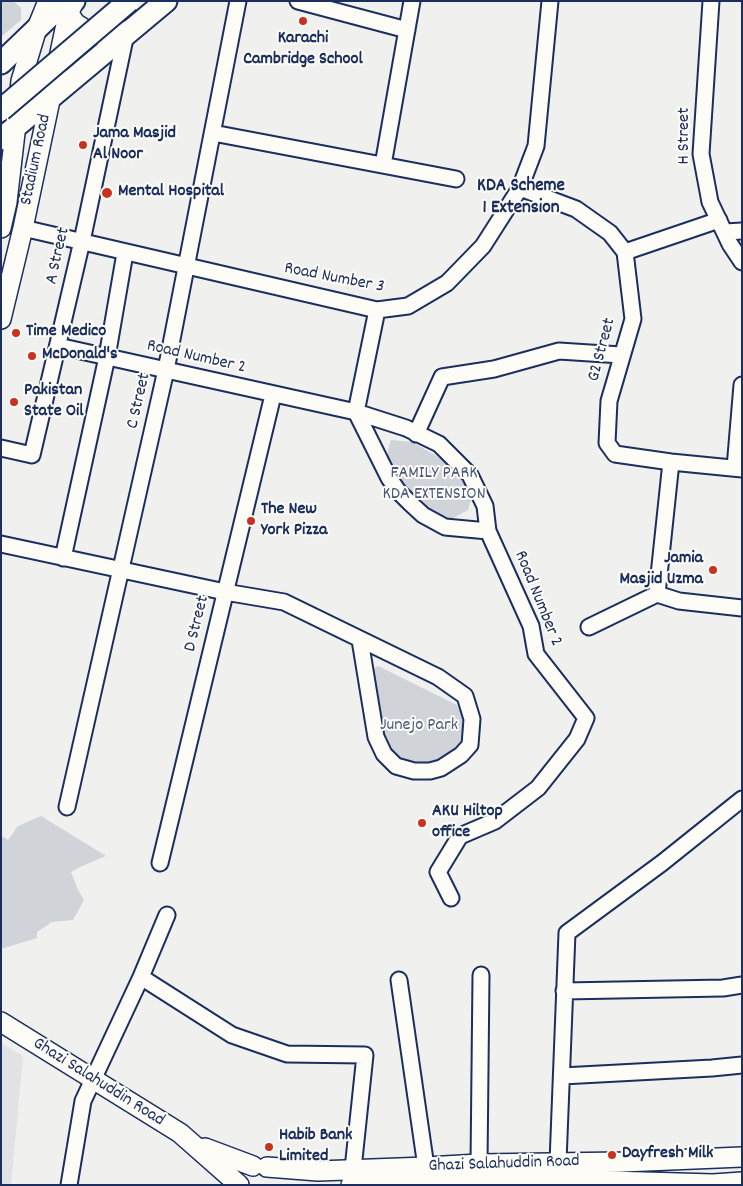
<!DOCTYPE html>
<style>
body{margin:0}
#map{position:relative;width:743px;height:1186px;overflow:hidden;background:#f0f0ee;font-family:Dekko,sans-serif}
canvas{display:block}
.frame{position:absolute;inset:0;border:2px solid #1b2f5e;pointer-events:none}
</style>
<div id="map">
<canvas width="743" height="1186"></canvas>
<div class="frame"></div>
</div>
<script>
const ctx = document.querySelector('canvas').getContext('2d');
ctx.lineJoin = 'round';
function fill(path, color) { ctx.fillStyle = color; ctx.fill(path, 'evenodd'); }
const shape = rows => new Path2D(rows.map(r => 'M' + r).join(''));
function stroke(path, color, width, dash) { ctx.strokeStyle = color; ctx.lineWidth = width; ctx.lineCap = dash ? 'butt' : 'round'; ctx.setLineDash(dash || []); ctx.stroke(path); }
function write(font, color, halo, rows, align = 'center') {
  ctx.font = font + ' Dekko,sans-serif'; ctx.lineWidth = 4; ctx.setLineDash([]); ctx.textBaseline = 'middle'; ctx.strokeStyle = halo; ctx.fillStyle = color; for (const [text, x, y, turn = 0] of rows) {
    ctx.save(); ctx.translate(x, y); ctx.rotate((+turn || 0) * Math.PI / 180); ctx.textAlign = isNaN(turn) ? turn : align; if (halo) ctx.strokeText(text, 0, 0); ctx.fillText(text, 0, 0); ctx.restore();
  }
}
fill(shape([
 [1,1043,23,1056,11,1185,1,1185]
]), '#e0e2e3');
fill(shape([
 [1,1,13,1,21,8,21,20,1,37],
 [391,440,412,442,435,455,453,468,465,484,471,500,468,510,448,521,416,503,394,475,388,461,388,450],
 [378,666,457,705,465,721,466,734,462,745,450,757,434,764,415,765,399,760,387,748,379,724,372,670],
 [41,816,106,856,82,866,71,872,78,890,84,900,73,920,52,922,37,932,37,938,1,949,1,835,8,840,18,826]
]), '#d0d3d8');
const minor = shape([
 [298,1,407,30],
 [711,1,701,154,710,202,730,244,742,262],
 [213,133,456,179],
 [383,165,412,1],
 [520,188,576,209,610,233,625,252,633,319,609,401,607,443,615,454,671,462,742,469],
 [23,228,377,310,408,306,447,283,483,246,520,188,536,146,550,1],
 [725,232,742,231],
 [625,252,719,220],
 [377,310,356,412,389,478,398,491,410,503,423,515,445,527,488,531],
 [58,346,356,412,406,428,439,444,470,475,485,506,488,531,531,626,536,654,586,718,577,739,538,788,495,821,460,836,438,872,451,898],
 [416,434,442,377,494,369,559,351,621,355],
 [1,448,32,455,82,241,126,34],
 [671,462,657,594,679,601,742,608],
 [735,468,742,385],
 [1,544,225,592,284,602,438,677,465,696,472,719,470,745,461,755,441,768,430,771,414,771,396,766,384,754,376,737,360,640],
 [63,558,107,357,125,253],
 [589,627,657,594],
 [67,807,166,370,238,1],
 [160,863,273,395],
 [141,977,232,1035,287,1054,365,1055,353,1169],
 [399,980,426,1167],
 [564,991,723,988,742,985],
 [562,1076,712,1068,742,1065],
 [558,1162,567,933,662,863,742,799],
 [479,1164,481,975],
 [69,1185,83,1101,141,977,167,915]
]);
const major = shape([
 [64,6,75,23,86,30,99,35,112,35,125,32,133,28],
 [1,228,7,202,21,81,37,28,48,1],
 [1,319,23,228,68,15,74,1],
 [1,1022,180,1133,239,1185],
 [205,1148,253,1166],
 [267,1167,318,1171,426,1167,479,1164,622,1162,742,1157],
 [351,1185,387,1181,575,1180,713,1184,742,1182]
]);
const highway = shape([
 [1,63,52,14,63,5,74,1],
 [1,139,166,1]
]);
stroke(minor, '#1b2f5e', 19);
stroke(major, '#1b2f5e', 22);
stroke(highway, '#1b2f5e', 25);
stroke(minor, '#fdfcf7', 15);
stroke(major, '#fdfcf7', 19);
stroke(highway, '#fdfcf7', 21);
const highwayBridge = shape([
 [1,110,129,1]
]);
stroke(highwayBridge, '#1b2f5e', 25, []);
stroke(highwayBridge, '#fdfcf7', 21);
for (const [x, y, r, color] of [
 [303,21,5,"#c8321e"],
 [83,145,5,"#c8321e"],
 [107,193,6,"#c8321e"],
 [16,333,5,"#c8321e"],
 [32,356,5,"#c8321e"],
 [14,402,5,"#c8321e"],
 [251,521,5,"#c8321e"],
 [713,570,5,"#c8321e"],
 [422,823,5,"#c8321e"],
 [269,1147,5,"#c8321e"],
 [612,1155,5,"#c8321e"]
]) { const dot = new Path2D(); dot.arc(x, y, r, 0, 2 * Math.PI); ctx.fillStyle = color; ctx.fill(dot); stroke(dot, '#fdfcf7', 2); }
write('bold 18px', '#1b2f5e', '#fdfcf7', [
 ["Karachi",303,40,"center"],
 ["Cambridge School",303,61,"center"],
 ["Jama Masjid",93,135],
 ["Al Noor",93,156],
 ["Mental Hospital",118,193],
 ["Time Medico",26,333],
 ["McDonald's",42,356],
 ["Pakistan",24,392],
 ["State Oil",24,413],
 ["The New",261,511],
 ["York Pizza",261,532],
 ["Jamia",703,560,"right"],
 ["Masjid Uzma",703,581,"right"],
 ["AKU Hiltop",432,813],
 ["office",432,834],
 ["Habib Bank",279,1137],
 ["Limited",279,1158],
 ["Dayfresh Milk",622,1155]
], 'left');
write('18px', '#1b2f5e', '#fdfcf7', [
 ["H Street",686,136,-90],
 ["Stadium Road",37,160,-78],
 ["A Street",59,256,-77],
 ["Road Number 3",334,279,11],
 ["G2 Street",603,350,-75],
 ["Road Number 2",196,358,13],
 ["C Street",140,401,-77],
 ["Road Number 2",537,599,68],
 ["D Street",198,624,-76],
 ["Ghazi Salahuddin Road",98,1083,32],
 ["Ghazi Salahuddin Road",504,1165,-2]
]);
write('18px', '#48587c', '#fdfcf7', [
 ["FAMILY PARK",434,475],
 ["KDA EXTENSION",434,496],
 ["Junejo Park",419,727]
]);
write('bold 19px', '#1b2f5e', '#fdfcf7', [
 ["KDA Scheme",521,187],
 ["1 Extension",521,209]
]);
</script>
